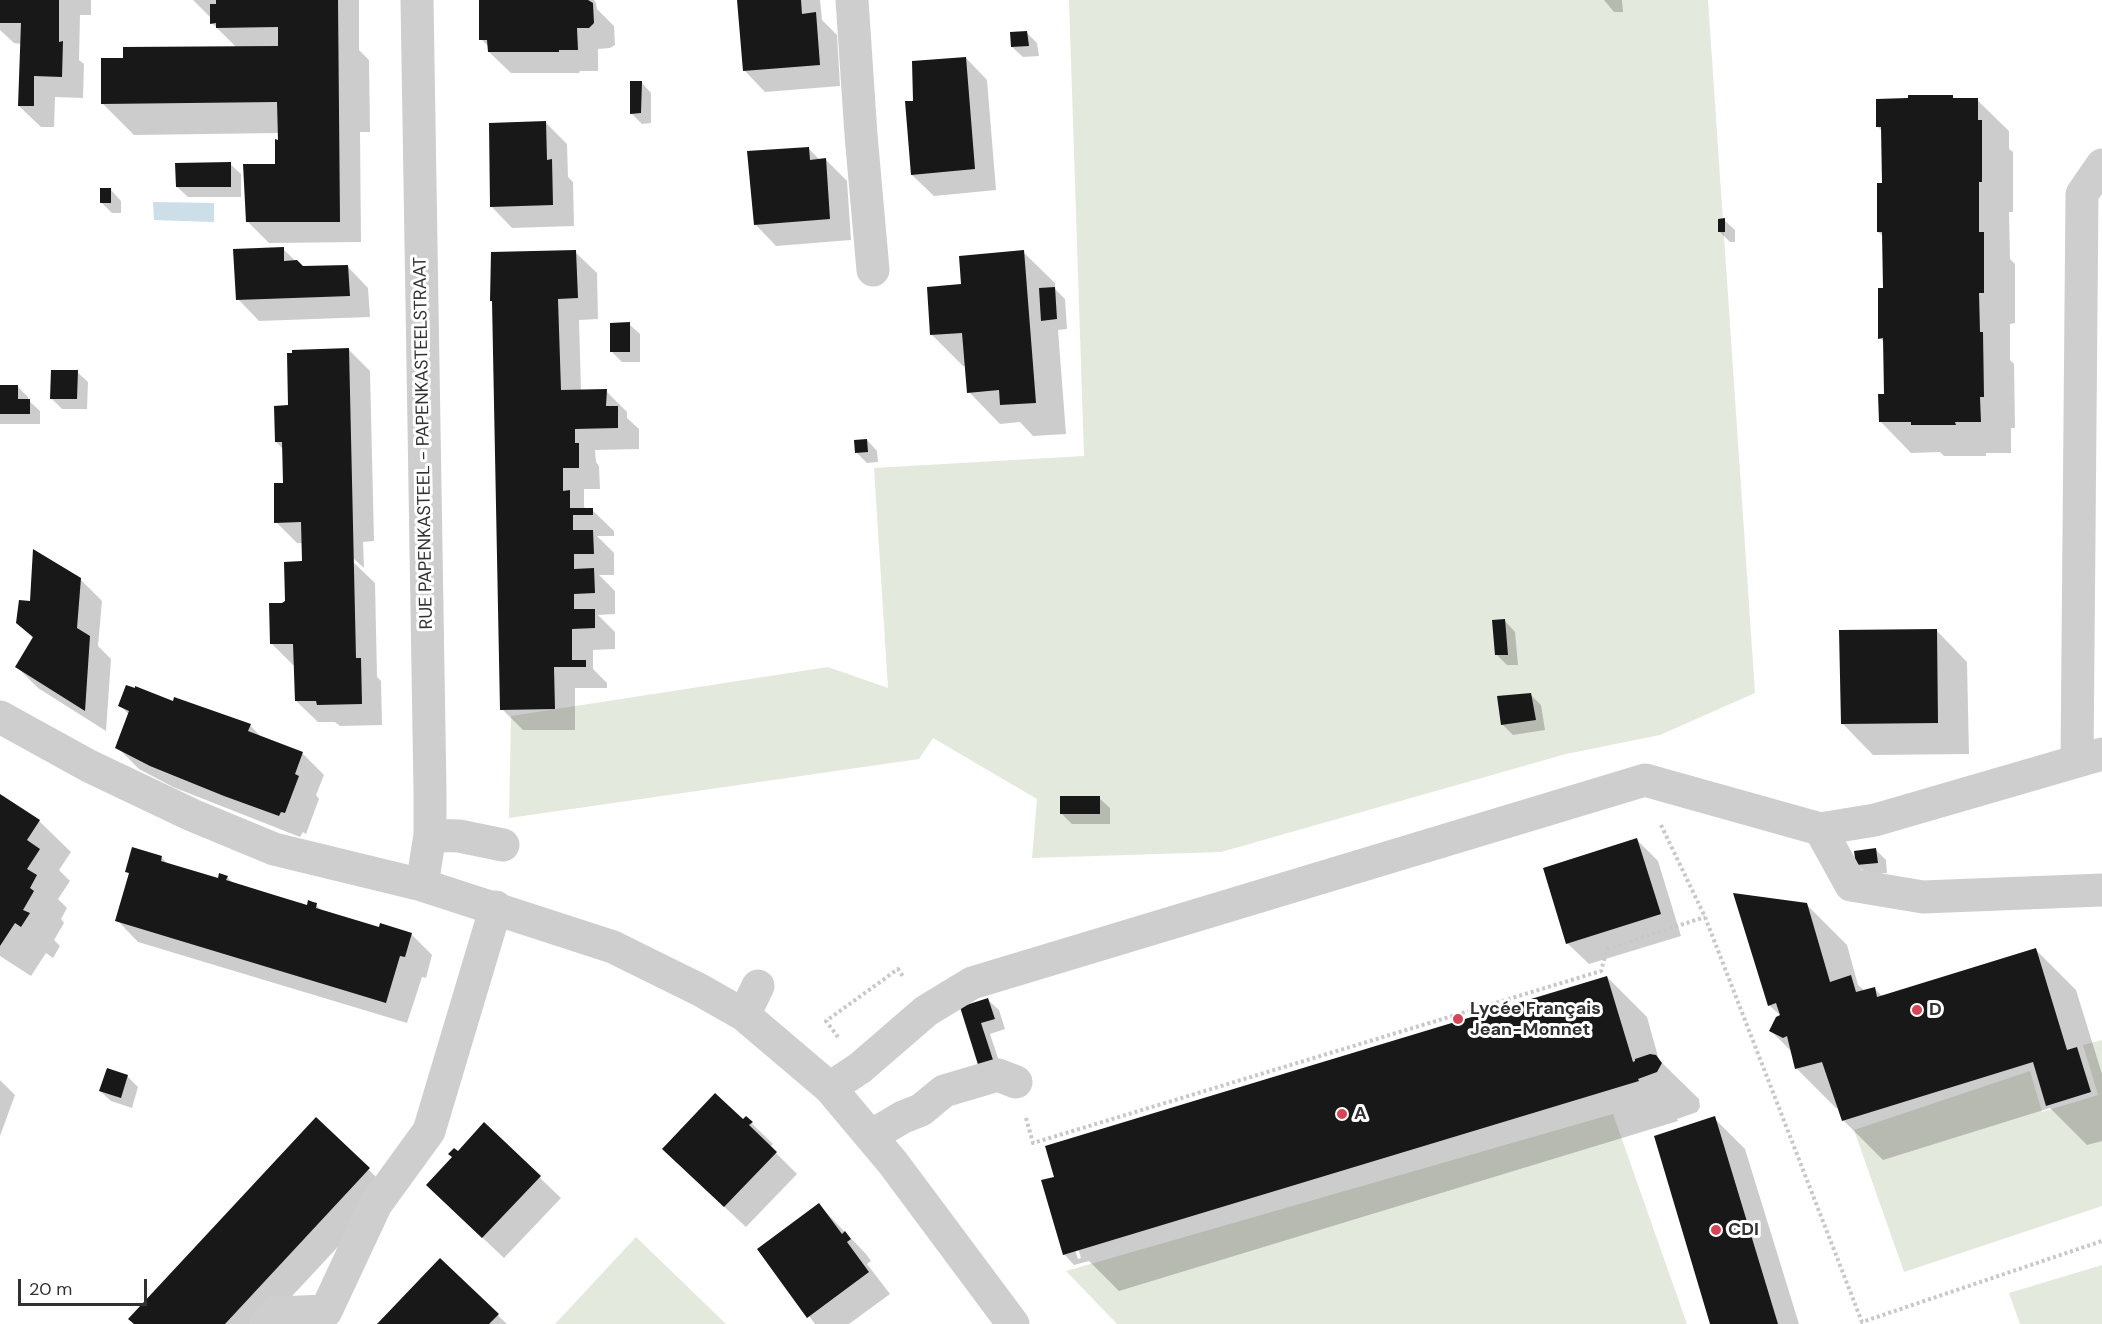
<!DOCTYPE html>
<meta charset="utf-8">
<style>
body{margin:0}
#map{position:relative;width:2102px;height:1324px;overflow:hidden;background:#fff;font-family:"DM Sans",sans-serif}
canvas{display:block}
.scale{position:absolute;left:18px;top:1279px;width:129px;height:27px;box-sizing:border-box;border:3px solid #313131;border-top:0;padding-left:8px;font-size:18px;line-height:21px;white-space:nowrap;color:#313131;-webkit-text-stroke:4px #fff;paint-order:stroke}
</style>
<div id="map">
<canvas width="2102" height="1324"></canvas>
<div class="scale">20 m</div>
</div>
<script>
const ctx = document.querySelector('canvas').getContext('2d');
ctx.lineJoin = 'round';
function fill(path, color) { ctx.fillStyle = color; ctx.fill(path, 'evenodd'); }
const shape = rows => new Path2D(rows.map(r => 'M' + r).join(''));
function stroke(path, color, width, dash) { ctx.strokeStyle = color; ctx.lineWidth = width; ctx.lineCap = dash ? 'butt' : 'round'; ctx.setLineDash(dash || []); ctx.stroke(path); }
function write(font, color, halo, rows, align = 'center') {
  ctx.font = font + ' "DM Sans",sans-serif'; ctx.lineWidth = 6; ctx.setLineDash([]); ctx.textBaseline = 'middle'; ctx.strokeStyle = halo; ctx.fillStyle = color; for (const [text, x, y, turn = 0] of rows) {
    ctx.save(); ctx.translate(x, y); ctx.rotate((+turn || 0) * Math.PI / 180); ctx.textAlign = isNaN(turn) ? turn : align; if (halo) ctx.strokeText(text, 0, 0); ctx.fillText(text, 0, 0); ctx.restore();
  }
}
fill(shape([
 [1069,0,1708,0,1755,693,1660,735,1566,754,1221,852,1032,858,1037,799,933,738,919,759,509,818,511,716,828,667,888,688,874,468,1084,456],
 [2102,1040,2102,1206,1904,1272,1854,1130,2030,1071,2042,1112,2098,1095,2083,1045],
 [1613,1114,1687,1324,1117,1324,1066,1271],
 [636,1237,726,1324,555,1324],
 [2102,1265,2102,1324,2020,1324,2009,1293]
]), '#e4e9dd');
fill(shape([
 [153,202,214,203,214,222,154,220]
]), '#ccdee7');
fill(shape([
 [0,0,91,0,91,15,80,15,79,60,84,64,83,98,55,97,54,127,41,127,19,106,21,44,14,43,0,30],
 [193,0,359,0,359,50,369,60,370,132,360,132,361,242,269,243,247,221,277,165,279,133,134,135,102,103,125,60,236,47,212,23,212,19],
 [480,0,594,0,596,3,597,9,614,26,615,45,610,48,598,49,598,71,580,71,579,73,511,73,489,52,489,47,481,39],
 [739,0,820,0,822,20,837,35,840,86,765,92,744,70],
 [1604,0,1622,0,1623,12,1614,12],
 [1027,33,1037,43,1039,56,1023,57,1012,47],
 [966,58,987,80,996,190,934,196,912,175,915,103],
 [641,82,651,93,651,123,642,124,631,113],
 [1952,97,1955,99,1977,100,2009,131,2009,149,2013,152,2013,212,2009,212,2010,259,2015,264,2015,323,2010,324,2010,360,2014,364,2015,428,2011,428,2011,453,1986,453,1986,456,1944,456,1940,452,1911,453,1880,421,1885,395,1885,343,1880,338,1884,290,1884,237,1878,232,1883,184,1883,132,1878,127],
 [546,123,567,144,568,177,573,182,574,226,512,228,491,206],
 [808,148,820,160,825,159,847,181,851,240,776,246,755,224],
 [230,164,241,174,241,197,188,197,177,187],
 [111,190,121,201,121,213,112,213,101,202],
 [1724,220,1735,230,1735,242,1730,242,1719,231],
 [283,249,303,268,347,266,368,288,370,317,259,321,238,299],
 [575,252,597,273,598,319,579,320,581,391,606,391,627,412,627,418,639,429,639,449,595,450,596,462,599,466,600,489,584,489,584,507,587,510,592,510,614,531,614,536,597,536,614,553,614,575,599,575,615,591,615,614,598,615,615,632,615,649,593,650,593,669,607,683,607,688,575,688,575,730,523,730,502,709,494,302],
 [1023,252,1055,283,1055,289,1065,299,1067,329,1058,330,1066,434,1033,436,1020,422,1000,424,969,392,967,366,963,366,932,335],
 [629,324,640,334,640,362,622,362,611,351],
 [349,350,370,371,374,541,363,542,364,568,352,557,352,561,375,583,377,677,381,681,382,725,340,726,335,722,318,722,296,701,295,665,293,665,271,643,282,604,286,601,306,563,303,543,297,543,276,522,284,484,283,449,276,442,289,407],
 [77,372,88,382,87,409,62,409,51,398],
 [0,386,18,387,28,397,28,400,40,411,40,424,0,424],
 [867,440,877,451,878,462,867,463,856,452],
 [80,579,102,601,98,646,111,659,106,731,38,688,17,667,34,639,18,623,31,602],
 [1505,621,1515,632,1518,665,1507,665,1496,654],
 [1936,630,1967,662,1969,754,1873,755,1842,723],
 [1530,694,1541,705,1545,730,1513,735,1502,724],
 [120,705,250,725,262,738,303,754,324,775,316,795,319,799,306,834,303,832,300,837,173,787,139,769,117,747,129,715],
 [0,796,39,821,71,852,59,870,70,881,58,899,67,908,61,919,64,923,54,940,60,946,53,958,46,953,31,976,0,956],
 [1099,798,1110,808,1110,824,1072,824,1061,813],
 [1637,840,1658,861,1681,936,1589,964,1567,943],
 [1876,850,1886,860,1887,873,1868,875,1857,865],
 [162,858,168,864,219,879,227,877,234,884,308,907,316,905,323,912,380,929,411,934,432,955,426,978,422,977,407,1023,138,942,117,920,130,875,127,871],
 [1806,904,1847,945,1858,985,1865,991,1875,989,1883,997,2036,950,2076,990,2102,1074,2102,1141,2087,1145,2050,1108,1883,1160,1843,1120,1839,1108,1836,1108,1796,1068,1792,1052,1770,1030,1781,1016,1769,1005],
 [1607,977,1647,1017,1659,1060,1699,1099,1700,1107,1697,1112,1677,1119,1678,1121,1119,1291,1089,1261,1074,1265,1064,1254,1043,1181,1054,1179,1058,1183,1047,1147],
 [1056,1189,1059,1189,1081,1258,1078,1259],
 [988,1000,999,1010,1005,1029,990,1034,1004,1076,991,1080,962,1008],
 [107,1070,128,1077,138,1087,132,1108,111,1101,100,1091],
 [0,1080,15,1095,0,1136],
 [746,1118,773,1144,770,1147,797,1174,746,1227,685,1170],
 [1714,1118,1745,1149,1799,1324,1712,1324],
 [369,1170,390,1191,266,1324,136,1324],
 [539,1177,561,1198,504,1258,449,1206],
 [819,1205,866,1254,871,1261,867,1264,890,1294,849,1324,815,1324,759,1250],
 [440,1260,507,1324,379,1324]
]), '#0003');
fill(shape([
 [0,0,59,0,59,42,63,41,62,77,34,76,34,106,18,106,21,23,0,23],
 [216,0,338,0,340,222,246,222,243,164,275,164,275,139,278,140,277,102,101,104,101,58,123,58,123,47,278,46,278,27,216,28,216,23,210,24,210,4,216,4],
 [479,0,588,0,593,3,594,23,589,28,577,28,578,50,559,50,559,52,488,52,487,40,479,40],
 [737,0,801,0,802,14,816,12,820,65,743,71],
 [1027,31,1029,46,1011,47,1010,32],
 [966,57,975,169,911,175,905,101,913,101,912,61],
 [630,81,642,81,641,113,630,114],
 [1908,95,1953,95,1953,98,1978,98,1978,120,1982,120,1982,182,1979,182,1979,232,1984,232,1984,293,1979,293,1980,332,1983,332,1984,397,1980,397,1981,422,1955,422,1956,425,1911,425,1911,422,1879,422,1878,394,1884,394,1883,338,1878,339,1878,288,1883,288,1882,232,1877,232,1877,183,1882,183,1881,127,1876,127,1876,99,1908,98],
 [546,121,547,160,552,159,553,205,490,207,489,123],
 [809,147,810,160,826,158,830,219,754,225,747,151],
 [231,162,231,187,176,187,175,163],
 [100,188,111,188,111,203,100,203],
 [1725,218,1725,232,1718,232,1718,219],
 [284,247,284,261,297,260,303,266,348,265,350,296,236,300,233,249],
 [576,250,578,298,558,299,561,390,607,389,606,406,618,406,618,428,575,429,575,443,579,443,579,468,563,468,563,491,570,490,570,508,593,508,593,515,573,515,573,530,593,530,594,554,574,554,574,569,594,568,595,593,574,594,574,609,595,609,595,628,572,629,572,660,586,660,586,667,554,667,555,709,500,710,492,301,490,301,491,252],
 [1024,250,1036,403,1000,405,999,390,967,393,962,333,930,335,927,287,961,284,959,256],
 [1055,287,1057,319,1041,321,1039,288],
 [630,322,630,352,610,352,610,323],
 [349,348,356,658,361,658,362,704,317,705,316,701,295,701,293,644,270,644,269,603,282,603,285,601,284,562,302,561,301,522,274,523,274,483,283,483,282,442,275,442,274,406,288,405,287,353,292,353,292,350],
 [51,370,78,370,77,399,50,399],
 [0,385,18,385,18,399,30,399,30,414,0,414],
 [867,439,868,452,855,453,854,440],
 [33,549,81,578,77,628,90,636,85,711,15,667,33,637,16,623,19,600,30,601],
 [1505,619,1508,655,1495,655,1492,620],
 [1937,629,1938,723,1841,724,1839,630],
 [126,685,135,688,135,686,173,701,174,697,251,724,248,731,303,752,295,774,299,776,285,813,281,812,279,816,224,796,150,766,115,748,129,711,118,706],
 [1531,693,1536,720,1501,725,1497,696],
 [0,794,40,820,27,840,40,849,27,869,37,875,30,888,34,891,23,910,30,913,21,927,15,923,0,946],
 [1060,796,1100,796,1100,814,1060,814],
 [1637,838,1661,914,1566,944,1543,868],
 [132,847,162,856,161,861,218,878,219,873,228,876,226,880,271,894,307,905,308,900,313,902,317,903,316,908,379,927,380,923,412,933,405,957,400,956,386,1003,115,921,129,873,125,872],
 [1876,848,1878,863,1856,865,1854,851],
 [1733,893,1807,903,1830,982,1851,975,1856,992,1875,987,1877,997,2036,948,2067,1050,2077,1047,2091,1092,2046,1106,2033,1062,1842,1121,1822,1062,1795,1069,1787,1036,1783,1038,1769,1031,1776,1017,1780,1015,1776,1003,1768,1006],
 [1607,976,1633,1062,1635,1061,1635,1059,1650,1054,1656,1055,1662,1063,1657,1072,1638,1079,1639,1081,1063,1255,1041,1180,1054,1177,1045,1146],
 [988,998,995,1019,981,1023,995,1066,980,1071,960,1007],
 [107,1068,128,1075,121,1098,99,1091],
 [715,1093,743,1119,746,1116,753,1122,749,1125,777,1152,724,1207,662,1149],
 [1715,1116,1778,1324,1710,1324,1654,1136],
 [316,1117,370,1168,225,1324,134,1324,128,1319],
 [484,1122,541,1176,482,1238,426,1185,452,1157,448,1154,454,1148,458,1151],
 [819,1203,842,1234,845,1231,851,1239,847,1242,869,1272,807,1318,757,1249],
 [440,1258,499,1314,489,1324,377,1324]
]), '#181818');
stroke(shape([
 [1661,825,1705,917,1862,1322,2102,1241],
 [838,1037,826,1021,898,969,904,978],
 [1026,1118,1033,1143,1601,971,1607,949,1705,917]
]), '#c8c8c8', 4, [3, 3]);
stroke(shape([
 [417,0,430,791,430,835,422,885],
 [852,0,861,135,873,270],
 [0,717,89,766,192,815,274,849,422,885,613,947,700,990,744,1015,830,1088,893,1163,1013,1324],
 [2077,760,2082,194,2102,165],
 [1820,829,1851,885,1923,897,2102,890],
 [430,835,459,836,503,845],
 [744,1015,758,986],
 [830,1088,860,1068,926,1011,972,983,1645,780,1820,829,1875,820,2102,754],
 [871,1136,903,1117,921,1110,944,1091,998,1075,1016,1082],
 [326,1311,376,1204,429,1131,496,907],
 [266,1324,276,1313,326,1311]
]), '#cecece', 33);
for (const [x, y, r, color] of [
 [1917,1010,6,"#d44656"],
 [1458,1019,6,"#d44656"],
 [1342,1114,6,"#d44656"],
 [1716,1230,6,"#d44656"]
]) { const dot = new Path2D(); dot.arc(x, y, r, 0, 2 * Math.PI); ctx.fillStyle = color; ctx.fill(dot); stroke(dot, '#fff', 2); }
write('18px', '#313131', '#fff', [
 ["RUE PAPENKASTEEL - PAPENKASTEELSTRAAT",424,443,-91]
]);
write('bold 18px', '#313131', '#fff', [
 ["Lycée Français",1470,1009],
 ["Jean-Monnet",1470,1030],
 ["D",1929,1010],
 ["A",1354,1114],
 ["CDI",1728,1230]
], 'left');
</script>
